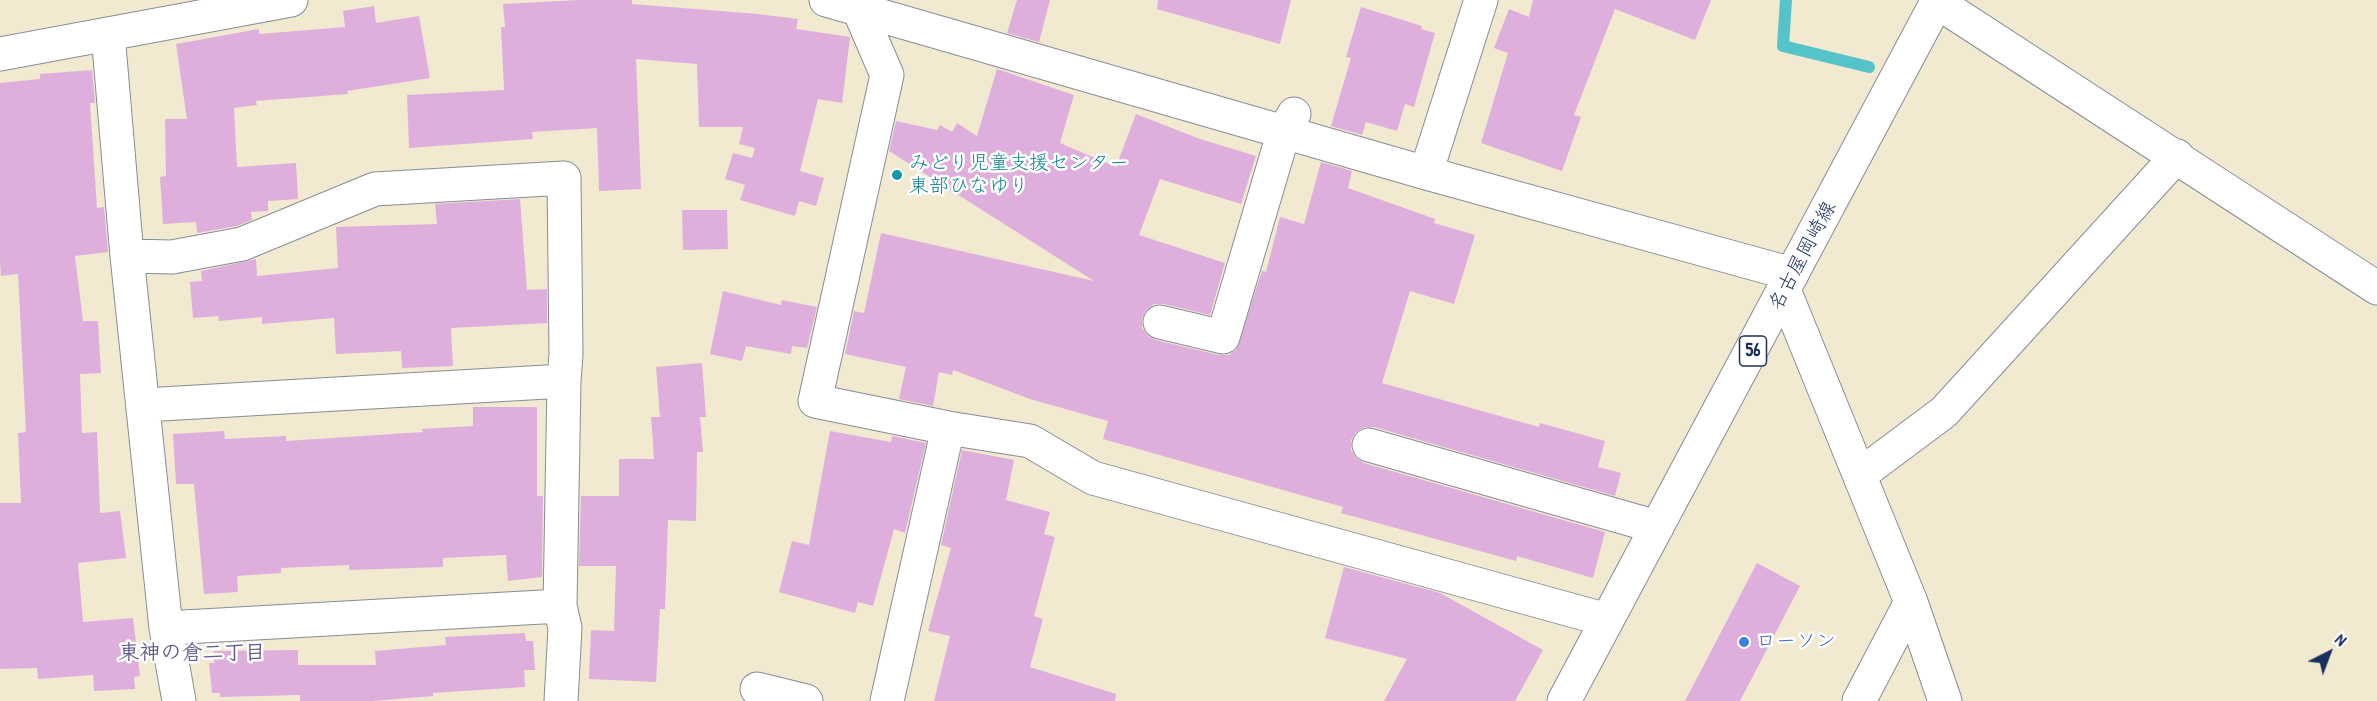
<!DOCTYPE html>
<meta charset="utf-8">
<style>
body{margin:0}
#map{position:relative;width:2377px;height:701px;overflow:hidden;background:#f2e9d1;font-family:"Patrick Hand",sans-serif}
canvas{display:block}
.north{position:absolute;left:2299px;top:623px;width:60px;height:60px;-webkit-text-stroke:4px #fff;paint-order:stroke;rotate:42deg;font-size:16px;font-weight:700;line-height:24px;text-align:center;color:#1b2f5e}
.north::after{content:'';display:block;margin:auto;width:21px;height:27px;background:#1b2f5e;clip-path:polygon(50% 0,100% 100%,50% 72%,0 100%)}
</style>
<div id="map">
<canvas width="2377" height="701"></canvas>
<div class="north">N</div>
</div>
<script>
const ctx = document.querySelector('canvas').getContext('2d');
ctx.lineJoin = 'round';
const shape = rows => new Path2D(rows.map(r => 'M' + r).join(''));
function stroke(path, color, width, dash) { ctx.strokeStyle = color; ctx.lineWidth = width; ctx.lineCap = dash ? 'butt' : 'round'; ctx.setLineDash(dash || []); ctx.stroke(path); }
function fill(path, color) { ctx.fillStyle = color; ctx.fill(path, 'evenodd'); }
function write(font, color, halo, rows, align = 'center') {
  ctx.font = font + ' "Patrick Hand","Klee One",sans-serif'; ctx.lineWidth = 5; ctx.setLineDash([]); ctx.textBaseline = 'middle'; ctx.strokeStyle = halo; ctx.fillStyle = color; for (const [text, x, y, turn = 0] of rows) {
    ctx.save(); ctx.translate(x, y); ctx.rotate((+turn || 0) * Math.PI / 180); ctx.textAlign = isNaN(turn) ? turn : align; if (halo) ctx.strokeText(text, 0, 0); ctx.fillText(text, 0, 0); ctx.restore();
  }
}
stroke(shape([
 [1786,0,1783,46,1869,67]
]), '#55c3ca', 12);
fill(shape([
 [579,0,632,0,632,4,758,14,798,19,796,29,850,37,842,103,818,99,800,171,824,178,816,206,799,201,795,216,740,200,745,185,725,179,733,153,752,158,755,148,739,144,743,127,699,127,697,64,636,59,641,189,599,191,597,128,532,132,533,139,409,148,407,95,504,90,501,27,505,27,503,4],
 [1017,0,1050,0,1039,42,1007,33],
 [1158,0,1291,0,1280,44,1157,9],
 [1533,0,1711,0,1695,40,1615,9,1574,115,1581,117,1562,171,1481,143,1508,53,1494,48,1509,9,1529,17],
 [374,6,376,23,419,16,430,78,347,91,348,94,256,101,257,105,234,108,237,167,296,163,298,199,268,201,268,211,251,212,252,220,237,226,197,233,196,222,163,224,160,177,166,176,165,119,187,119,176,44,259,29,259,34,345,27,343,11],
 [1361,7,1422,26,1421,29,1435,33,1414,107,1405,104,1397,131,1366,122,1362,135,1331,126,1351,58,1346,57],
 [997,69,1074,95,1060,143,1116,167,1136,114,1200,139,1256,156,1241,204,1160,179,1139,235,1225,263,1210,315,1164,304,1154,304,1146,310,1142,318,1142,328,1148,336,1156,340,1219,355,1229,355,1236,350,1262,271,1266,272,1280,217,1304,224,1321,162,1352,171,1348,188,1435,219,1434,223,1475,235,1454,304,1410,291,1382,383,1539,427,1540,423,1605,441,1598,467,1621,473,1615,496,1374,427,1364,427,1356,432,1351,440,1351,450,1356,458,1364,463,1605,532,1593,578,1517,556,1516,561,1341,513,1343,507,1103,439,1108,421,1030,399,953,370,952,375,939,372,933,406,899,399,906,367,845,354,854,311,864,313,881,233,1094,281,889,151,896,121,937,130,940,125,952,132,957,123,977,136],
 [92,70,95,103,90,103,97,208,104,207,108,252,75,256,83,321,98,321,101,373,80,374,82,433,97,432,100,513,120,511,126,558,78,563,83,622,133,618,140,676,134,677,135,689,94,691,93,675,38,679,37,668,0,669,0,503,21,503,18,433,26,432,18,274,1,276,0,260,0,83,40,79,40,74],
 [520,199,527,290,547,289,547,323,451,328,453,366,402,368,401,351,336,354,334,318,262,324,262,317,219,321,218,316,193,318,190,282,202,281,201,271,256,259,257,276,338,268,336,227,437,224,435,204],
 [682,210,727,210,728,249,683,250],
 [723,291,781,305,782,300,817,307,807,348,792,346,791,354,746,346,742,361,710,354],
 [702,363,706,417,700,417,703,452,697,452,696,521,668,520,665,609,660,609,656,682,589,679,591,630,614,631,616,566,579,566,581,496,619,496,619,459,654,459,651,417,660,417,656,367],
 [473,407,537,407,537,496,543,496,542,577,508,581,506,555,443,558,443,567,349,570,349,565,281,568,281,573,237,576,238,592,204,594,194,484,176,484,173,434,224,431,225,439,286,436,286,441,423,432,422,429,473,426],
 [830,431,891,442,892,436,926,443,905,533,894,529,873,606,858,602,855,613,779,592,792,541,809,545],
 [962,450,1014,460,1006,500,1050,512,1044,534,1055,537,1034,616,1043,619,1030,667,1116,694,1115,701,934,701,950,636,928,631,951,548,941,545],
 [1757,563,1800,586,1740,701,1685,701],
 [1344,567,1440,593,1543,650,1515,701,1384,701,1407,659,1325,638],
 [525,633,526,641,533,641,535,670,524,670,525,687,433,693,433,696,373,701,300,701,300,695,220,697,220,693,212,693,209,663,214,663,214,651,298,650,298,665,376,665,375,651,446,645,445,637]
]), '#deafdc');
const minor = shape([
 [826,0,1426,173,1792,274],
 [1937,2,2377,288],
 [859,10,887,75,815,401,948,428,1030,441,1093,478,1607,620],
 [108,34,127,256,166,628,179,701],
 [0,54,291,0],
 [1426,173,1481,0],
 [127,256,172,257,242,244,375,189,564,178,566,354,564,381],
 [1784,290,1911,602,1945,701],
 [1160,322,1223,337,1284,131,1294,114],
 [144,405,564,381,560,606,166,628],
 [1369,445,1657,527],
 [1861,474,1944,412,2177,156],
 [560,606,565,628,561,701],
 [757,689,806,701],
 [887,701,948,428],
 [1859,701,1911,602]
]);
const major = shape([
 [1564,701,1938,0]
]);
stroke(minor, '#868c98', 35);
stroke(major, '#868c98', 35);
stroke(minor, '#fff', 33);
stroke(major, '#fff', 33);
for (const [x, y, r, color] of [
 [897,175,6,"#0f9aa8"],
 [1744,642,6,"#3f7fe0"]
]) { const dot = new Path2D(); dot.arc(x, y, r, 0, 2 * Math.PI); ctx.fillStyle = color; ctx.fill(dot); stroke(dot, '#fff', 2); }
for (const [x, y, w] of [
 [1753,351,27]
]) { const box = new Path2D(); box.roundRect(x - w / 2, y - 15, w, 30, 4.5); ctx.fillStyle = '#fff'; ctx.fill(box); stroke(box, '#1b2f5e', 1.5); }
write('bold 18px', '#1b2f5e', null, [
 ["56",1753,351]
]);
write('20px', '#0d838f', '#fff', [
 ["みどり児童支援センター",909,164],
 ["東部ひなゆり",909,187]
], 'left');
write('20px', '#1b2f5e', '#fff', [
 ["名古屋岡崎線",1803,256,-62]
]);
write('20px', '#366cbe', '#fff', [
 ["ローソン",1756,642]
], 'left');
write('bold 21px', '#5f5c8a', '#fff', [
 ["東神の倉二丁目",192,653]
]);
</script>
